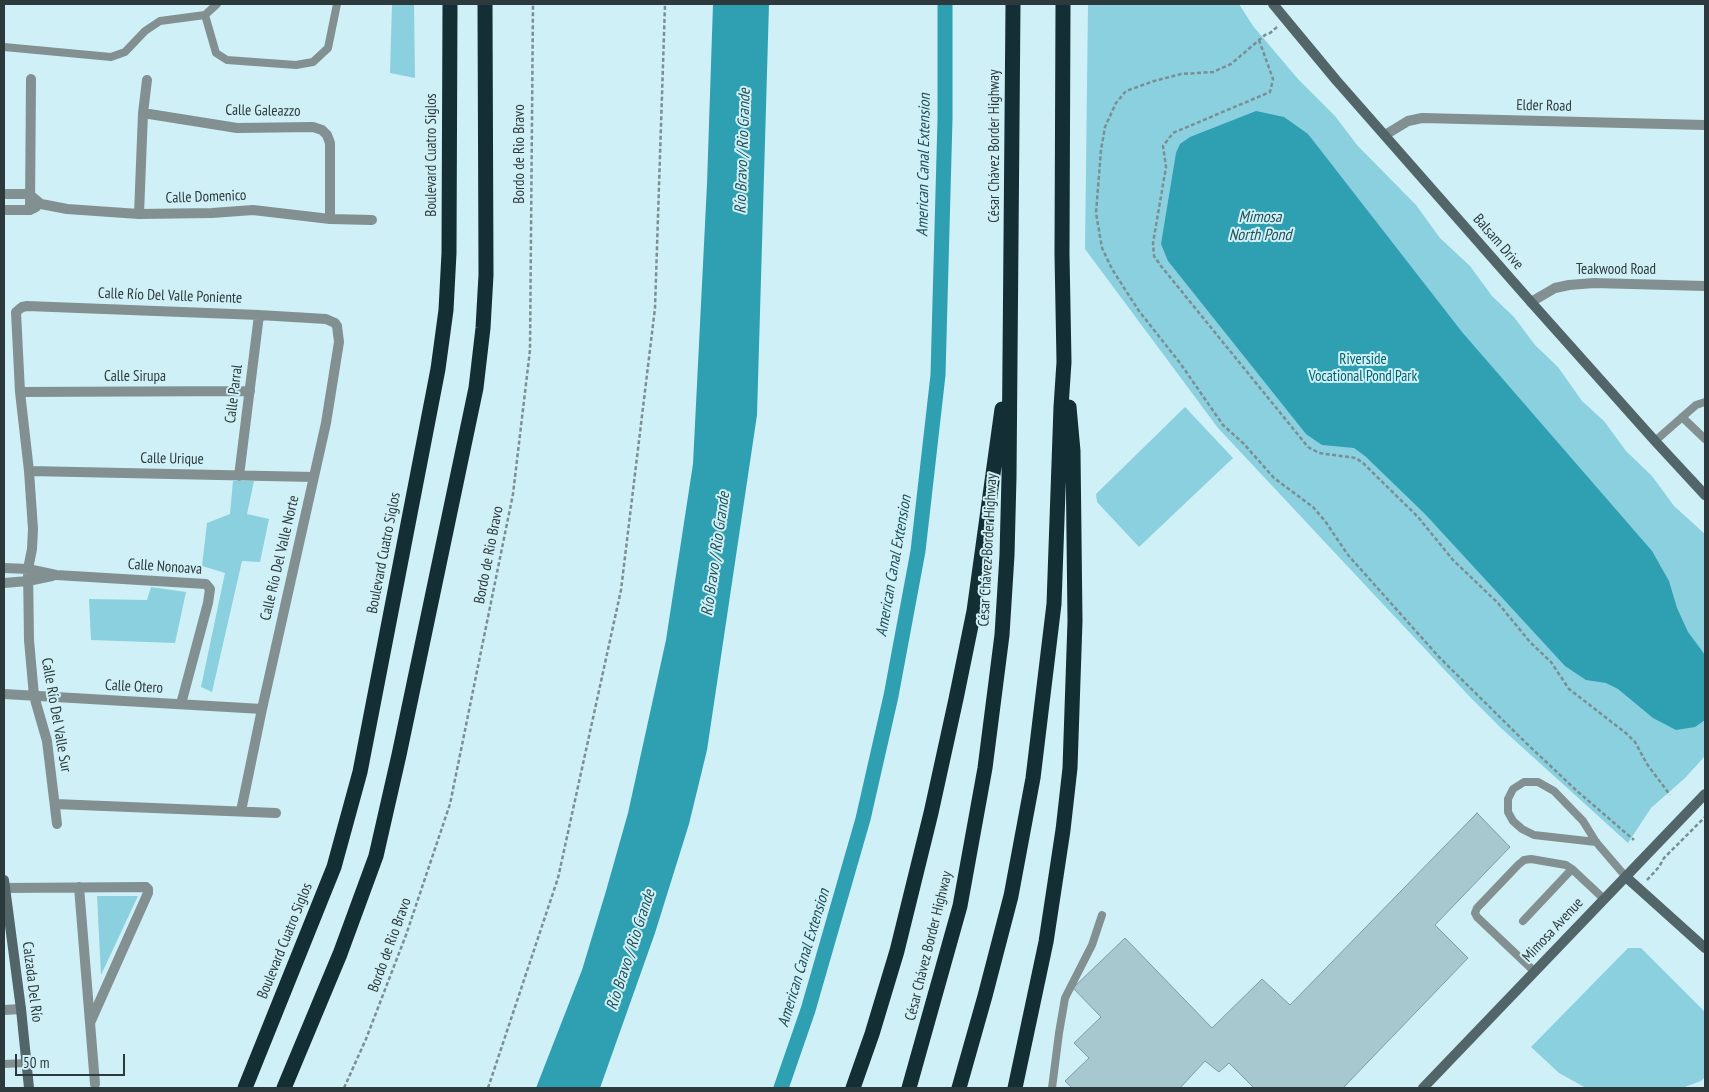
<!DOCTYPE html>
<meta charset="utf-8">
<style>
body{margin:0}
#map{position:relative;width:1709px;height:1092px;overflow:hidden;background:#cff0f6;font-family:"PT Sans Narrow",sans-serif}
canvas{display:block}
.frame{position:absolute;inset:0;border:5px solid #2d3a3d;pointer-events:none}
.scale{position:absolute;left:15px;top:1054px;width:110px;height:22px;box-sizing:border-box;border:2px solid #2d3a3d;border-top:0;padding-left:6px;font-size:15px;line-height:18px;white-space:nowrap;color:#2d3a3d;-webkit-text-stroke:4px #cff0f6;paint-order:stroke}
</style>
<div id="map">
<canvas width="1709" height="1092"></canvas>
<div class="frame"></div>
<div class="scale">50 m</div>
</div>
<script>
const ctx = document.querySelector('canvas').getContext('2d');
ctx.lineJoin = 'round';
function fill(path, color) { ctx.fillStyle = color; ctx.fill(path, 'evenodd'); }
const shape = rows => new Path2D(rows.map(r => 'M' + r).join(''));
function stroke(path, color, width, dash) { ctx.strokeStyle = color; ctx.lineWidth = width; ctx.lineCap = dash ? 'butt' : 'round'; ctx.setLineDash(dash || []); ctx.stroke(path); }
function write(font, color, halo, rows, align = 'center') {
  ctx.font = font + ' "PT Sans Narrow",sans-serif'; ctx.lineWidth = 4; ctx.setLineDash([]); ctx.textBaseline = 'middle'; ctx.strokeStyle = halo; ctx.fillStyle = color; for (const [text, x, y, turn = 0] of rows) {
    ctx.save(); ctx.translate(x, y); ctx.rotate((+turn || 0) * Math.PI / 180); ctx.textAlign = isNaN(turn) ? turn : align; if (halo) ctx.strokeText(text, 0, 0); ctx.fillText(text, 0, 0); ctx.restore();
  }
}
fill(shape([
 [392,4,414,4,415,78,390,73],
 [1088,4,1239,4,1253,26,1298,79,1335,116,1357,145,1416,205,1440,238,1470,266,1492,296,1514,317,1535,345,1558,367,1582,401,1604,421,1626,451,1652,476,1674,506,1705,534,1705,756,1685,778,1651,808,1628,843,1501,728,1470,697,1218,428,1085,249],
 [1185,407,1233,458,1139,547,1097,502,1096,494],
 [233,481,254,481,247,514,269,519,260,562,242,561,212,692,201,687,225,573,202,566,207,523,230,514],
 [151,587,186,592,175,643,91,640,89,599,147,600],
 [97,896,138,896,101,975],
 [1628,948,1641,948,1705,1012,1705,1077,1701,1081,1682,1088,1586,1088,1559,1073,1531,1047]
]), '#8bd0de');
fill(shape([
 [713,4,769,4,757,415,707,750,689,824,655,933,600,1088,536,1088,582,970,606,891,628,813,666,640,693,464,707,184],
 [1256,111,1284,117,1308,134,1462,332,1652,551,1669,581,1677,608,1688,632,1705,655,1705,720,1695,727,1676,730,1653,718,1618,689,1606,683,1586,680,1565,666,1425,514,1365,456,1354,448,1322,445,1306,434,1168,261,1161,244,1176,153,1180,144,1190,137]
]), '#2f9fb2');
stroke(shape([
 [781,1088,808,1010,863,819,891,696,918,551,938,375,945,119,945,4]
]), '#2f9fb2', 15);
const building = shape([
 [1477,813,1510,847,1435,925,1468,958,1343,1088,1254,1088,1229,1063,1219,1072,1205,1061,1180,1088,1072,1088,1065,1081,1089,1058,1074,1043,1101,1017,1073,988,1125,938,1212,1028,1262,979,1290,1005,1477,813]
]);
fill(building, '#a8c8cf');
stroke(building, '#7d9ba2', 1);
stroke(shape([
 [1277,27,1270,33,1265,35,1231,64,1213,72,1181,74,1154,81,1126,91,1116,103,1105,127,1101,150,1096,213,1102,248,1112,269,1139,311,1180,363,1223,425,1244,444,1274,478,1313,507,1325,521,1348,555,1439,657,1525,742,1577,791,1634,840],
 [1259,40,1273,79,1270,92,1173,133,1163,146,1166,167,1153,243,1154,256,1161,266,1308,447,1319,453,1356,458,1363,463,1418,517,1453,560,1498,603,1530,642,1551,662,1569,689,1627,734,1635,742,1647,764,1670,795],
 [1647,880,1659,867,1664,858,1705,817],
 [344,1088,366,1039,406,935,450,804,513,494,530,350,533,4],
 [488,1088,558,878,621,590,655,308,665,4]
]), '#798f94', 2.5, [4, 2.5]);
stroke(shape([
 [205,15,216,53,227,60,296,65,313,62,328,48,337,4],
 [4,47,111,57,125,52,145,31,160,21,205,15,217,4],
 [1682,417,1705,439],
 [1655,441,1696,405,1705,402],
 [1596,842,1534,835,1522,829,1513,821,1508,812,1508,799,1513,789,1524,782,1538,782,1554,791,1583,821,1596,842,1626,877],
 [1523,921,1572,869],
 [1535,972,1477,917,1475,913,1477,908,1518,865,1524,860,1531,859,1566,865,1572,869,1604,899],
 [4,1064,27,1063],
 [1052,1088,1059,1033,1065,998,1092,945,1102,915]
]), '#829092', 8);
stroke(shape([
 [143,113,237,128,313,127,322,130,327,135,330,143,330,219],
 [1385,135,1408,121,1422,118,1705,125],
 [4,194,29,194,41,204,67,209,139,214,212,213,253,210,330,219,372,220],
 [4,210,30,210,36,207],
 [30,210,31,79],
 [139,214,143,113,147,80],
 [1531,302,1555,288,1569,285,1594,283,1705,286],
 [20,392,250,391],
 [29,471,314,477],
 [239,476,259,315],
 [4,568,28,569,56,575,206,584,210,589,208,603,181,704],
 [4,583,28,581,52,576],
 [4,694,262,709],
 [55,804,276,813],
 [57,824,47,741,34,696,29,640,28,569,32,549,33,529,29,471,20,392,16,312,22,307,27,306,259,315,326,319,335,323,337,326,339,342,326,423,262,709,241,811],
 [79,887,95,1084],
 [4,888,146,887,148,889,148,893,90,1023],
 [4,1010,21,1009]
]), '#829092', 10);
stroke(shape([
 [1273,4,1336,80,1531,302,1655,441,1705,495],
 [1626,877,1705,948],
 [4,880,21,1009,29,1088],
 [1423,1088,1705,794]
]), '#526569', 10);
stroke(shape([
 [245,1088,334,867,360,772,438,369,446,310,449,253,450,4],
 [284,1088,340,954,376,856,399,755,476,388,483,328,486,275,485,4],
 [853,1088,872,1034,897,951,931,813,956,699,974,611,1002,409],
 [909,1088,960,906,985,768,1002,635,1007,555,1009,477,1013,4],
 [959,1088,985,996,1011,896,1033,778,1054,604,1061,407,1064,362,1062,254,1063,4],
 [1015,1088,1046,942,1063,830,1070,768,1075,621,1073,451,1069,407]
]), '#132f35', 15);
write('15px', '#2d3a3d', '#cff0f6', [
 ["Elder Road",1544,106,1],
 ["Calle Galeazzo",263,111,1],
 ["César Chávez Border Highway",995,146,-90],
 ["Bordo de Rio Bravo",520,154,-90],
 ["Boulevard Cuatro Siglos",432,155,-90],
 ["Calle Domenico",206,197,-2],
 ["Balsam Drive",1498,242,49],
 ["Teakwood Road",1616,270],
 ["Calle Río Del Valle Poniente",170,296,2],
 ["Calle Sirupa",135,377],
 ["Calle Parral",234,394,-83],
 ["Calle Urique",172,459,1],
 ["César Chávez Border Highway",988,550,-87],
 ["Boulevard Cuatro Siglos",384,553,-79],
 ["Bordo de Rio Bravo",489,555,-79],
 ["Calle Río Del Valle Norte",280,558,-77],
 ["Calle Nonoava",165,567,4],
 ["Calle Otero",134,687,3],
 ["Calle Río Del Valle Sur",56,715,80],
 ["Mimosa Avenue",1553,930,-47],
 ["Boulevard Cuatro Siglos",285,941,-68],
 ["Bordo de Rio Bravo",390,945,-70],
 ["César Chávez Border Highway",929,946,-76],
 ["Calzada Del Río",32,982,83]
]);
write('15px', '#01616e', '#cff0f6', [
 ["Riverside",1363,360],
 ["Vocational Pond Park",1363,377]
]);
write('italic 16px', '#215058', '#cff0f6', [
 ["Río Bravo / Rio Grande",743,151,-88],
 ["American Canal Extension",924,165,-89],
 ["Mimosa",1260,217],
 ["North Pond",1260,235],
 ["Río Bravo / Rio Grande",716,554,-82],
 ["American Canal Extension",894,566,-80],
 ["Río Bravo / Rio Grande",631,950,-72],
 ["American Canal Extension",804,958,-73]
]);
</script>
